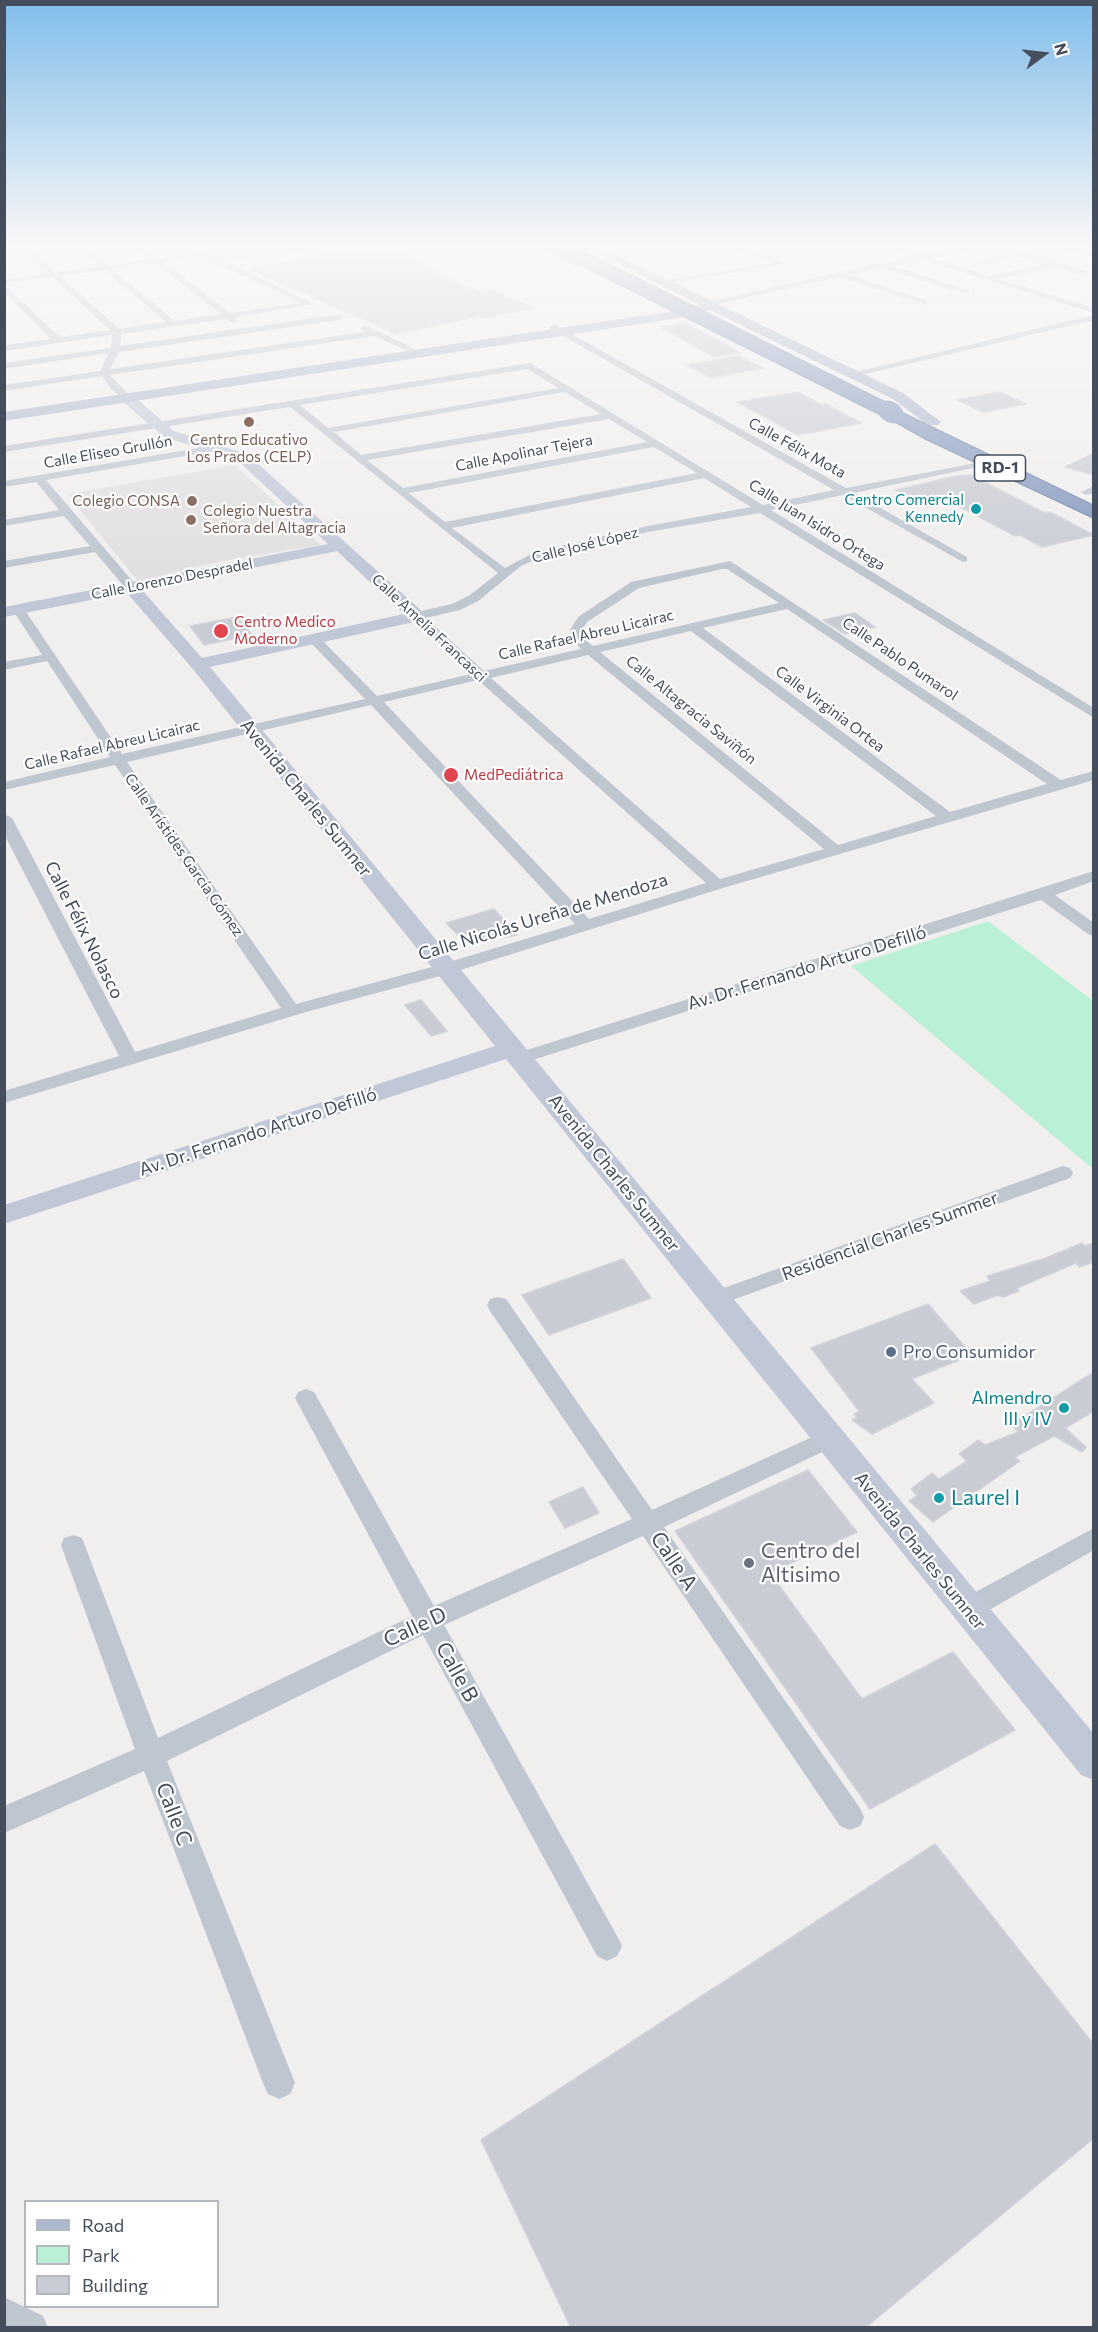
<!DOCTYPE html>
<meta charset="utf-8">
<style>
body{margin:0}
#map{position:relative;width:1098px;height:2332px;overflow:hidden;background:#f1eeee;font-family:Commissioner,sans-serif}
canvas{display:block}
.frame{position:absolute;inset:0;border:6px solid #454e5c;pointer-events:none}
.legend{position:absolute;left:24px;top:2200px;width:195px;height:108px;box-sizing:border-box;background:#fff;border:2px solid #b5b8be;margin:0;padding:8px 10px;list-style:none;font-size:18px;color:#454e5c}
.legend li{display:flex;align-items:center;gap:12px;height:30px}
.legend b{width:30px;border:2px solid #b5b8be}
.north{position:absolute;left:1014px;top:24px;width:60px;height:60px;-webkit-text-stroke:4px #fff;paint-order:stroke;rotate:75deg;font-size:16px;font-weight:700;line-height:24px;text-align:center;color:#454e5c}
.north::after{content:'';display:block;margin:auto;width:21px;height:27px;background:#454e5c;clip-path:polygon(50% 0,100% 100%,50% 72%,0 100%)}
</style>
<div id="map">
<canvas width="1098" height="2332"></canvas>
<div class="frame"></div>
<ul class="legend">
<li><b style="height:8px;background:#acb9ce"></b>Road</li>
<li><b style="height:16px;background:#baf0d6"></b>Park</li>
<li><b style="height:16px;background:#c9ccd4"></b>Building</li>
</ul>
<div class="north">N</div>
</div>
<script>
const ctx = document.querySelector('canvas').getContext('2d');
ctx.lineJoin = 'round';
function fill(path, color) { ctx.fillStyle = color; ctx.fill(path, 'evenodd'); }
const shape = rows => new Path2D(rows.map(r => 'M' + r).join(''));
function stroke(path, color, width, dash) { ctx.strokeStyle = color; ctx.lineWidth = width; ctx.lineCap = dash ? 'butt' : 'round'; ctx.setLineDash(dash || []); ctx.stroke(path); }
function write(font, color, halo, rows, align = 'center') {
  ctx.font = font + ' Commissioner,sans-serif'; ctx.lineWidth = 4.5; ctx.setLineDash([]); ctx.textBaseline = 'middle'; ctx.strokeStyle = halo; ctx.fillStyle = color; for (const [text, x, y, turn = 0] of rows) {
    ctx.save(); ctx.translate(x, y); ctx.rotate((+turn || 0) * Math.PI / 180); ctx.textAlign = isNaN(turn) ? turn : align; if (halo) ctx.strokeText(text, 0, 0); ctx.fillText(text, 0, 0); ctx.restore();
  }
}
fill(shape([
 [235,465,321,545,222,561,138,581,67,494]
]), '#e2dfe0');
fill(shape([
 [181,243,346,243,229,261],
 [988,921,1093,1001,1093,1169,851,966]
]), '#baf0d6');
const building = shape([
 [387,244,457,283,482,293,493,291,534,308,484,318,479,316,397,334,246,268,387,244],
 [685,323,727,345,740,353,715,357,660,327,685,323],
 [738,356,763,368,711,378,687,365,738,356],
 [798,392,822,405,826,404,861,423,798,435,737,402,798,392],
 [999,392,1026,404,983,412,957,400,999,392],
 [1094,453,1094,475,1065,467,1094,453],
 [961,475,971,475,1045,513,1050,512,1094,535,1042,547,1020,535,1015,536,951,502,927,507,895,490,961,475],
 [855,613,875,627,845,634,823,620,855,613],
 [237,617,252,635,204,645,190,626,237,617],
 [494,909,517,935,466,943,446,923,494,909],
 [421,1000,447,1031,431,1036,405,1005,421,1000],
 [1082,1243,1085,1246,1094,1243,1094,1262,1079,1267,1076,1263,1017,1288,1019,1291,1003,1297,998,1295,974,1304,960,1291,990,1281,987,1276,1046,1258,1082,1243],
 [623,1259,651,1298,549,1335,522,1295,623,1259],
 [928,1304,972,1355,912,1379,934,1403,872,1434,852,1420,857,1418,854,1414,859,1411,811,1348,928,1304],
 [1094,1372,1094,1411,1065,1428,1086,1447,1082,1452,1054,1436,1015,1457,1020,1461,933,1522,909,1501,917,1496,911,1489,932,1473,939,1479,967,1461,959,1454,978,1440,985,1445,1018,1432,1012,1424,1094,1372],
 [808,1470,857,1532,770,1573,862,1699,953,1652,1015,1730,870,1809,675,1531,808,1470],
 [583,1487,599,1513,565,1528,549,1502,583,1487],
 [935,1844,1094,2045,1094,2138,865,2328,571,2328,481,2140,935,1844]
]);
fill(building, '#c9ccd4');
stroke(building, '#d2d3da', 1.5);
const highway = shape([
 [894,409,1094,506,1094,518,924,438,888,418,886,414,888,410,894,409]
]);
stroke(highway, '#6f83aa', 2);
fill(shape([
 [16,243,23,243,55,272,99,266,73,243,80,243,107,265,150,259,131,243,138,243,159,258,194,254,168,243,178,243,208,253,314,304,236,317,238,320,234,323,227,319,121,334,120,346,340,314,344,317,340,320,119,352,110,369,365,332,360,328,364,325,415,349,408,351,374,336,110,375,132,398,127,401,111,389,102,376,4,391,4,385,100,371,109,353,4,369,4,363,111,348,112,335,4,351,4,345,51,339,4,292,4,285,60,337,110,330,52,277,4,283,4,279,47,273,16,243],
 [203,257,301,303,230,313,164,262,203,257],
 [156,263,221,314,175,321,112,269,156,263],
 [104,270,166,322,119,329,60,276,104,270],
 [720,243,729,243,790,264,662,283,658,281,775,263,720,243],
 [837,243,851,243,819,250,815,248,837,243],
 [874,243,884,243,924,255,983,243,995,243,1088,272,1088,276,1085,276,1054,267,999,279,1094,308,1094,313,923,260,893,266,969,291,969,295,883,268,850,275,927,301,927,305,840,277,708,306,704,303,838,272,915,257,874,243],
 [987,246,1012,254,976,261,976,265,1021,257,1045,264,990,276,933,258,987,246],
 [1044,243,1055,243,1094,253,1094,257,1044,243],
 [1094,315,1094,320,853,377,848,374,1094,315],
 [554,324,846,488,991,460,992,462,987,465,854,493,967,557,967,561,963,562,843,495,771,510,1094,708,1094,718,760,513,648,532,539,558,521,566,478,601,460,610,426,618,484,671,581,649,570,637,570,630,578,617,631,582,730,561,1061,780,1094,771,1094,780,723,888,451,973,306,1012,4,1103,4,1091,119,1056,4,834,4,814,12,818,135,1052,281,1008,115,765,4,790,4,782,110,757,47,661,4,670,4,662,42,655,12,609,14,606,22,606,122,754,365,699,310,642,308,639,310,636,314,635,318,636,377,696,471,674,411,616,413,613,452,604,470,595,498,573,290,407,4,452,4,446,530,363,763,505,834,490,551,329,550,327,554,324],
 [528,369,558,388,328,428,300,405,528,369],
 [565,392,601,414,361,455,334,432,565,392],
 [609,419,647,442,403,488,367,460,609,419],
 [654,447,697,473,445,522,409,493,654,447],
 [704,478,751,507,648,526,535,552,505,568,452,528,704,478],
 [722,569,727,569,779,603,593,646,582,637,582,630,587,622,639,588,722,569],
 [787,609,1047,784,950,812,703,628,787,609],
 [691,631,936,816,838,845,600,652,691,631],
 [588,655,824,849,720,879,491,678,588,655],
 [478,680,706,883,589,919,384,702,478,680],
 [371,705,575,924,439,965,296,1004,127,762,371,705],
 [216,445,220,446,220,450,46,480,135,584,135,590,127,590,95,552,4,568,4,561,90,546,64,516,4,526,4,520,59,510,36,482,4,487,4,481,216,445],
 [1094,486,1094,493,1086,495,1081,492,1094,486],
 [1094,871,1094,881,1055,895,1094,923,1094,936,1088,934,1041,900,526,1062,520,1064,514,1062,511,1058,514,1054,1094,871],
 [1063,1166,1070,1168,1073,1173,1070,1178,724,1303,717,1306,710,1303,706,1298,710,1293,1063,1166],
 [498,1297,506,1299,652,1510,821,1433,829,1430,837,1433,841,1439,837,1445,664,1527,860,1808,864,1817,860,1826,850,1830,840,1826,643,1536,444,1625,617,1936,622,1946,617,1956,607,1961,597,1956,423,1635,167,1761,295,2083,290,2094,279,2099,268,2094,263,2083,144,1771,4,1833,4,1806,135,1749,61,1545,64,1538,73,1535,82,1538,158,1738,412,1616,295,1398,298,1392,306,1389,314,1392,434,1606,632,1519,490,1311,487,1305,490,1299,498,1297],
 [1094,1528,1094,1550,977,1617,968,1620,959,1617,955,1609,959,1601,1094,1528],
 [4,2297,43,2316,48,2328,4,2328,4,2297]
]), '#bec6d0');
fill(shape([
 [127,394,132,395,174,431,247,454,423,612,426,616,423,620,210,667,1094,1734,1094,1780,1081,1775,506,1059,4,1224,4,1205,495,1046,192,668,127,593,4,617,4,607,328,544,237,460,164,437,122,401,120,398,127,394],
 [337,551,404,614,202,658,142,590,337,551]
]), '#c0c8d8');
fill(shape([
 [532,243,546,243,587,264,585,267,577,267,532,243],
 [577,243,591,243,903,393,941,422,938,425,928,425,893,399,710,310,679,318,4,421,4,412,679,310,700,305,577,243]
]), '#acb9ce');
fill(highway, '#8499be');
const highwayBridgeFar1 = shape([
 [552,243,890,412]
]);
const highwayBridge = shape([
 [887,410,894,414]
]);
stroke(highwayBridgeFar1, '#6f83aa', 15, []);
stroke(highwayBridge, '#6f83aa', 20, []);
stroke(highwayBridgeFar1, '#8499be', 14);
stroke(highwayBridge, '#8499be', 19);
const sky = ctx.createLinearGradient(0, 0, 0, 569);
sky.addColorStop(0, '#81bdea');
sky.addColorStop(0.43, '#f9f7f7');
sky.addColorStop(1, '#f9f7f700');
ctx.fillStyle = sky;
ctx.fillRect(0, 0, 1098, 569);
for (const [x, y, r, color] of [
 [249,422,6,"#8d6e63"],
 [192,501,6,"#8d6e63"],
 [976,509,6,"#0f9aa8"],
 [191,520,6,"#8d6e63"],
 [221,631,8,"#e0444e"],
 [451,775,8,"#e0444e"],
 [891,1352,6,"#5c6f8a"],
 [1064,1408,6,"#0f9aa8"],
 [939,1498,6,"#0f9aa8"],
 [749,1563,6,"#6b7280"]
]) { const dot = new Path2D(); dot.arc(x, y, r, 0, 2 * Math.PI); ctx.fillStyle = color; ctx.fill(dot); stroke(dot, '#fff', 2); }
write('15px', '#785e54', '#fff', [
 ["Centro Educativo",249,440],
 ["Los Prados (CELP)",249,457],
 ["Colegio CONSA",180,501,"right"],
 ["Colegio Nuestra",203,511,"left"],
 ["Señora del Altagracia",203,528,"left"]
]);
write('15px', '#454e5c', '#fff', [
 ["Calle Félix Mota",797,448,29],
 ["Calle Eliseo Grullón",108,452,-10],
 ["Calle Apolinar Tejera",524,453,-11],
 ["Calle Juan Isidro Ortega",817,525,32],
 ["Calle José López",585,545,-14],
 ["Calle Lorenzo Despradel",172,579,-11],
 ["Calle Amelia Francasci",429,628,43],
 ["Calle Rafael Abreu Licairac",586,635,-13],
 ["Calle Pablo Pumarol",900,659,34],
 ["Calle Virginia Ortea",830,709,37],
 ["Calle Altagracia Saviñón",691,710,39],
 ["Calle Rafael Abreu Licairac",112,745,-13],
 ["Calle Arístides García Gómez",184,855,55]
]);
write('15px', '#0d838f', '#fff', [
 ["Centro Comercial",964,500],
 ["Kennedy",964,517]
], 'right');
write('15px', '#be3a42', '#fff', [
 ["Centro Medico",234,622],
 ["Moderno",234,639],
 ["MedPediátrica",464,775]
], 'left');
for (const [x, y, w] of [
 [1000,468,51]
]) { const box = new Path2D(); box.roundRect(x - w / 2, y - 13, w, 26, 4.5); ctx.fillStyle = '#fff'; ctx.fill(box); stroke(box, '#454e5c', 1.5); }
write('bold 16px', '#454e5c', null, [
 ["RD-1",1000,468]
]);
write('18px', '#454e5c', '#fff', [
 ["Avenida Charles Sumner",306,798,51],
 ["Calle Nicolás Ureña de Mendoza",543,917,-17],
 ["Calle Félix Nolasco",84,930,63],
 ["Av. Dr. Fernando Arturo Defilló",807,968,-17],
 ["Av. Dr. Fernando Arturo Defilló",258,1132,-18],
 ["Avenida Charles Sumner",614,1173,51],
 ["Residencial Charles Summer",890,1236,-20],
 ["Avenida Charles Sumner",920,1551,51]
]);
write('18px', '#4e5e75', '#fff', [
 ["Pro Consumidor",903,1352]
], 'left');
write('18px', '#0d838f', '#fff', [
 ["Almendro",1052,1398],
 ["III y IV",1052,1419]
], 'right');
write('21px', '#0d838f', '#fff', [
 ["Laurel I",951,1498]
], 'left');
write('21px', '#5b616d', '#fff', [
 ["Centro del",761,1551],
 ["Altisimo",761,1575]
], 'left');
write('21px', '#454e5c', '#fff', [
 ["Calle A",674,1561,56],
 ["Calle D",415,1627,-25],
 ["Calle B",457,1672,61],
 ["Calle C",174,1814,69]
]);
</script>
